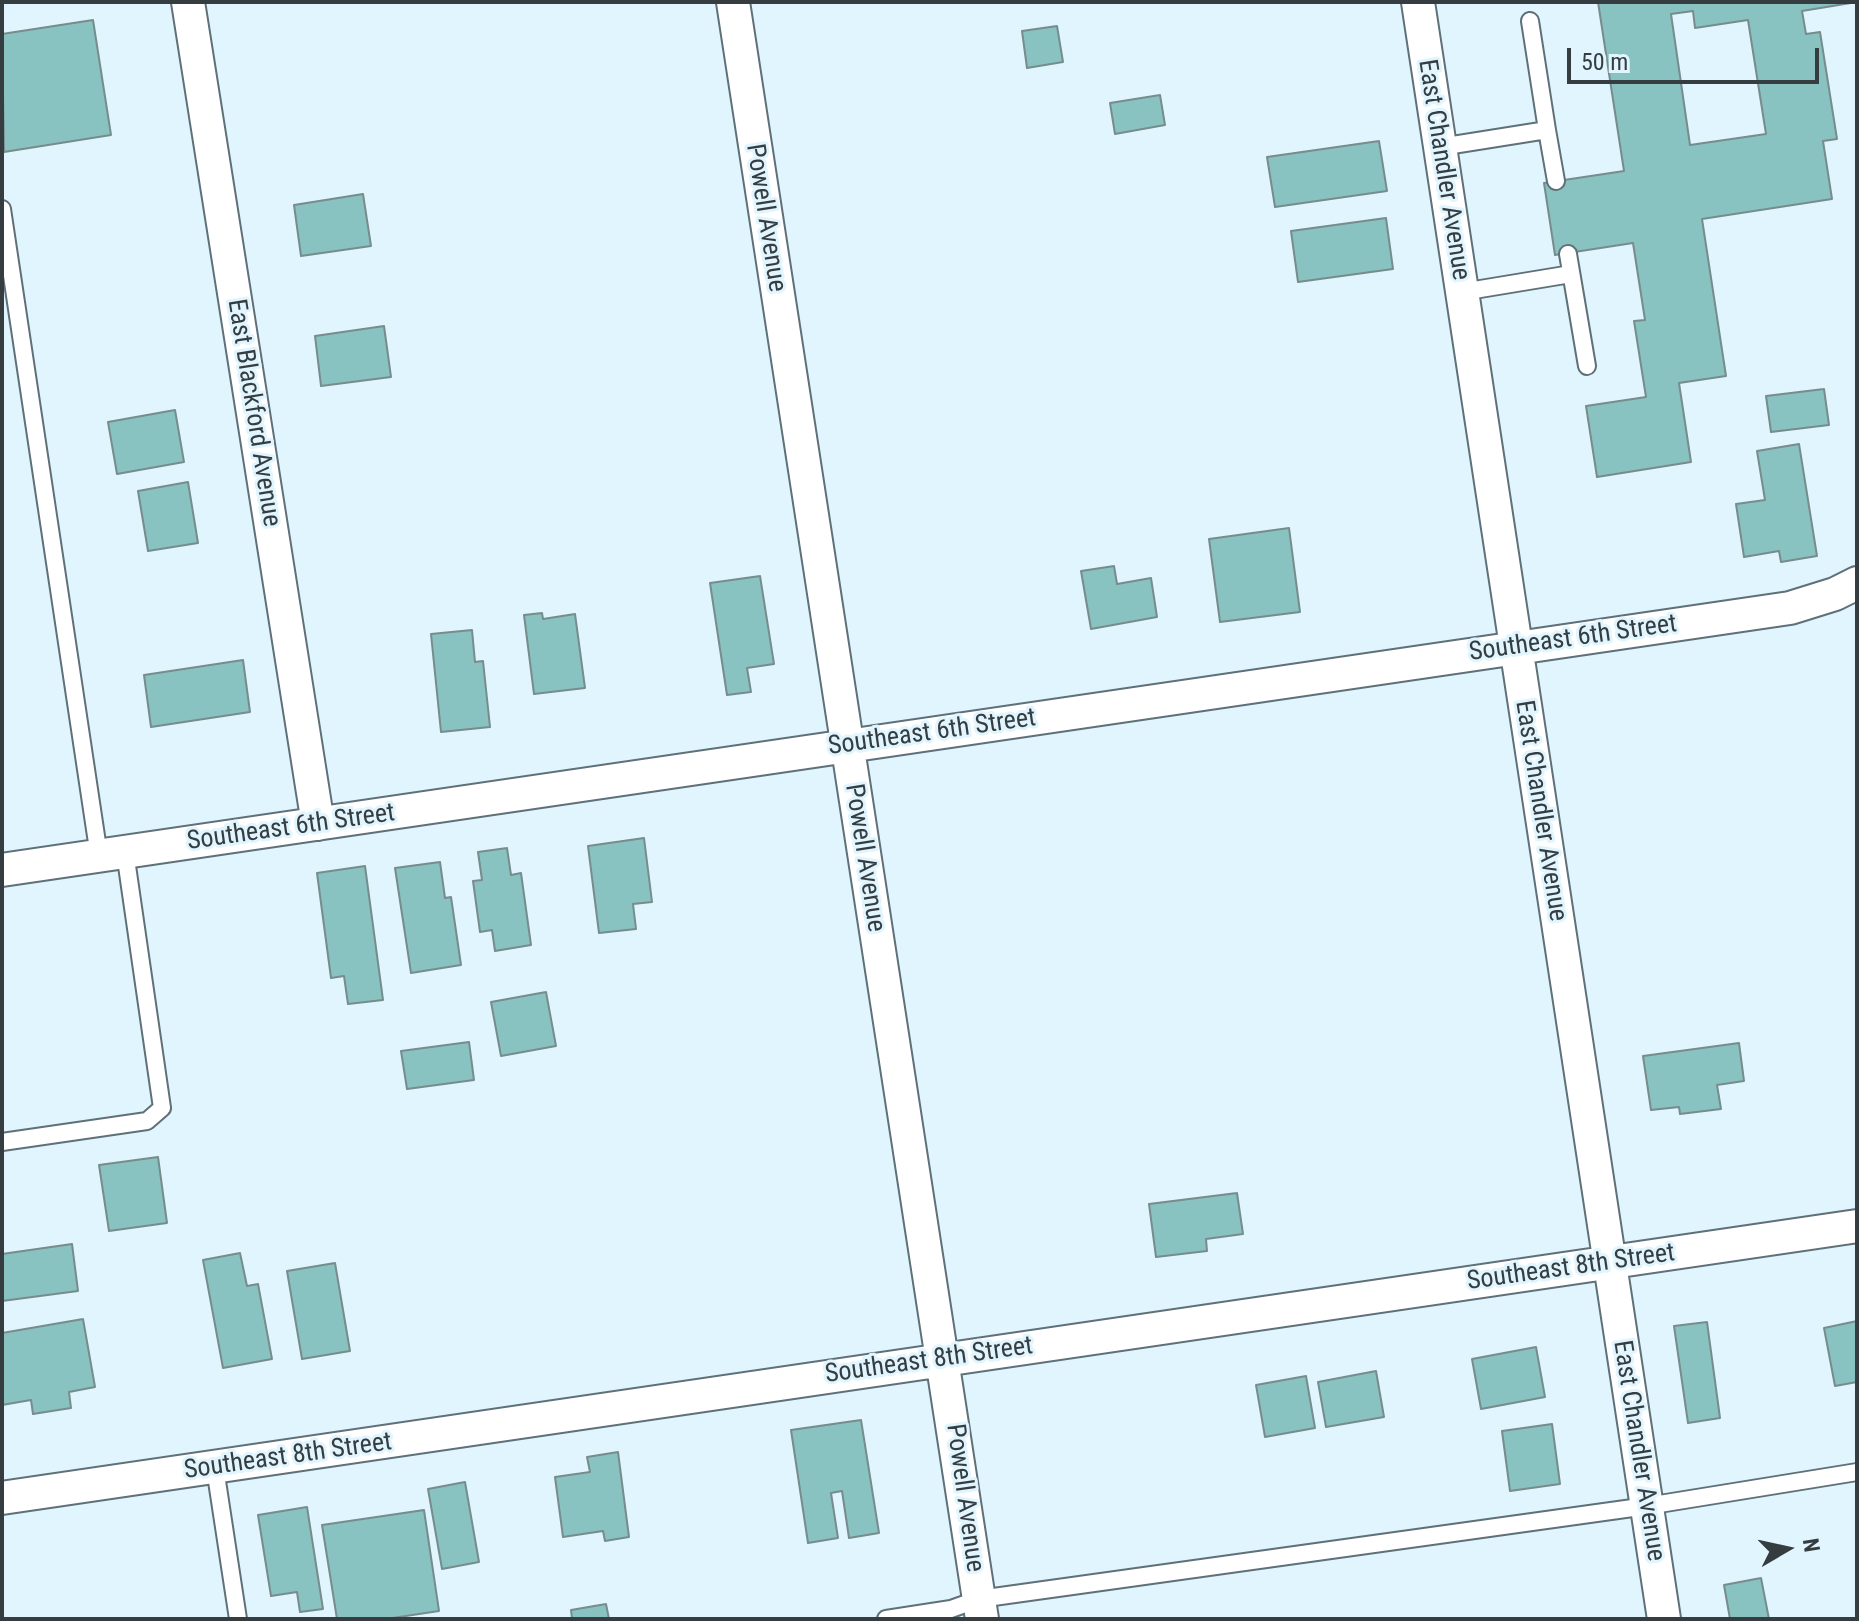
<!DOCTYPE html>
<style>
body{margin:0}
#map{position:relative;width:1859px;height:1621px;overflow:hidden;background:#e1f5ff;font-family:"Roboto Condensed",sans-serif}
canvas{display:block}
.frame{position:absolute;inset:0;border:4px solid #353d41;pointer-events:none}
.north{position:absolute;left:1747px;top:1509px;width:80px;height:80px;-webkit-text-stroke:6px #e1f5ff;paint-order:stroke;rotate:81deg;font-size:22px;font-weight:700;line-height:32px;text-align:center;color:#353d41}
.north::after{content:'';display:block;margin:auto;width:28px;height:36px;background:#353d41;clip-path:polygon(50% 0,100% 100%,50% 72%,0 100%)}
.scale{position:absolute;left:1567px;top:48px;width:252px;height:36px;box-sizing:border-box;border:4px solid #353d41;border-top:0;padding-left:10px;font-size:24px;line-height:28px;white-space:nowrap;color:#353d41;-webkit-text-stroke:6px #e1f5ff;paint-order:stroke}
</style>
<div id="map">
<canvas width="1859" height="1621"></canvas>
<div class="frame"></div>
<div class="north">N</div>
<div class="scale">50 m</div>
</div>
<script>
const ctx = document.querySelector('canvas').getContext('2d');
ctx.lineJoin = 'round';
function fill(path, color) { ctx.fillStyle = color; ctx.fill(path, 'evenodd'); }
const shape = rows => new Path2D(rows.map(r => 'M' + r).join(''));
function stroke(path, color, width, dash) { ctx.strokeStyle = color; ctx.lineWidth = width; ctx.lineCap = dash ? 'butt' : 'round'; ctx.setLineDash(dash || []); ctx.stroke(path); }
function write(font, color, halo, rows, align = 'center') {
  ctx.font = font + ' "Roboto Condensed",sans-serif'; ctx.lineWidth = 6; ctx.setLineDash([]); ctx.textBaseline = 'middle'; ctx.strokeStyle = halo; ctx.fillStyle = color; for (const [text, x, y, turn = 0] of rows) {
    ctx.save(); ctx.translate(x, y); ctx.rotate((+turn || 0) * Math.PI / 180); ctx.textAlign = isNaN(turn) ? turn : align; if (halo) ctx.strokeText(text, 0, 0); ctx.fillText(text, 0, 0); ctx.restore();
  }
}
const building = shape([
 [1598,2,1857,2,1802,11,1806,34,1820,32,1837,139,1823,141,1832,199,1702,219,1726,376,1679,383,1691,462,1597,477,1586,406,1646,397,1634,321,1645,320,1633,243,1555,255,1544,183,1624,171,1598,2],
 [1693,11,1695,28,1748,20,1766,134,1690,145,1671,14,1693,11],
 [93,20,111,135,4,152,2,34,93,20],
 [1057,26,1063,62,1027,68,1022,31,1057,26],
 [1160,95,1165,125,1115,134,1110,103,1160,95],
 [1379,141,1387,191,1275,207,1267,157,1379,141],
 [363,194,371,246,301,256,294,205,363,194],
 [1386,218,1393,269,1298,282,1291,231,1386,218],
 [384,326,391,377,321,386,315,336,384,326],
 [1824,389,1829,425,1771,432,1766,396,1824,389],
 [175,410,184,462,117,474,108,422,175,410],
 [1799,444,1817,556,1781,562,1779,551,1744,557,1736,504,1765,500,1757,451,1799,444],
 [188,482,198,543,148,551,138,491,188,482],
 [1289,528,1300,612,1220,622,1209,539,1289,528],
 [1114,566,1117,584,1151,578,1157,617,1091,629,1081,571,1114,566],
 [760,576,774,664,747,668,751,692,727,695,710,583,760,576],
 [542,613,543,619,575,614,585,688,534,694,524,615,542,613],
 [472,630,475,662,483,661,490,727,441,732,431,634,472,630],
 [243,660,250,712,151,727,144,675,243,660],
 [644,838,652,902,633,904,636,929,599,933,588,846,644,838],
 [507,848,511,875,521,873,531,945,495,951,492,930,480,932,473,881,482,880,478,852,507,848],
 [440,862,445,898,451,897,461,965,411,973,395,868,440,862],
 [365,866,383,1000,348,1004,344,976,331,978,317,873,365,866],
 [546,992,556,1046,501,1056,491,1002,546,992],
 [469,1042,474,1080,407,1089,401,1051,469,1042],
 [1739,1043,1744,1081,1717,1085,1721,1109,1680,1114,1679,1107,1651,1110,1643,1056,1739,1043],
 [158,1157,167,1223,109,1231,99,1165,158,1157],
 [1237,1193,1243,1234,1206,1239,1207,1251,1156,1257,1149,1204,1237,1193],
 [72,1244,78,1291,2,1301,2,1254,72,1244],
 [240,1253,247,1286,258,1284,272,1359,223,1368,203,1260,240,1253],
 [335,1263,350,1351,302,1359,287,1271,335,1263],
 [83,1319,95,1387,69,1392,71,1408,33,1414,31,1400,2,1405,2,1333,83,1319],
 [1857,1321,1857,1382,1835,1386,1824,1328,1857,1321],
 [1707,1322,1720,1418,1688,1423,1674,1326,1707,1322],
 [1536,1347,1545,1397,1481,1409,1472,1359,1536,1347],
 [1376,1371,1384,1417,1326,1427,1318,1382,1376,1371],
 [1306,1376,1315,1428,1265,1437,1256,1385,1306,1376],
 [861,1420,879,1533,849,1538,842,1491,831,1493,838,1538,808,1543,791,1430,861,1420],
 [1552,1424,1560,1484,1510,1491,1502,1431,1552,1424],
 [618,1452,629,1537,605,1541,603,1531,563,1537,555,1477,590,1472,587,1457,618,1452],
 [465,1482,479,1562,442,1569,428,1489,465,1482],
 [307,1507,323,1609,300,1612,297,1592,271,1596,258,1515,307,1507],
 [424,1510,439,1611,386,1619,337,1619,322,1525,424,1510],
 [1761,1578,1769,1619,1730,1619,1724,1585,1761,1578],
 [606,1604,609,1619,572,1619,571,1610,606,1604]
]);
fill(building, '#88c2c1');
stroke(building, '#778c8c', 2);
const service = shape([
 [1547,130,1556,181],
 [1440,147,1547,130,1530,21],
 [2,209,99,856],
 [1568,254,1587,366],
 [1462,292,1571,274],
 [2,1142,147,1121,162,1108,125,852],
 [215,1468,238,1619],
 [886,1619,951,1609,979,1599,1647,1506,1857,1472]
]);
const minor = shape([
 [188,2,318,824],
 [733,2,982,1619],
 [1418,2,1664,1619],
 [2,870,1790,608,1835,594,1857,583],
 [2,1498,1857,1226]
]);
stroke(service, '#5f7079', 20);
stroke(minor, '#5f7079', 36);
stroke(service, '#fff', 16);
stroke(minor, '#fff', 32);
write('26px', '#353d41', '#e1f5ff', [
 ["East Chandler Avenue",1443,170,81],
 ["Powell Avenue",765,218,81],
 ["East Blackford Avenue",253,413,81],
 ["Southeast 6th Street",1573,639,-8],
 ["Southeast 6th Street",932,733,-8],
 ["East Chandler Avenue",1540,811,81],
 ["Southeast 6th Street",291,828,-8],
 ["Powell Avenue",864,858,81],
 ["Southeast 8th Street",1571,1268,-8],
 ["Southeast 8th Street",929,1361,-8],
 ["East Chandler Avenue",1638,1451,81],
 ["Southeast 8th Street",288,1457,-8],
 ["Powell Avenue",964,1498,82]
]);
</script>
